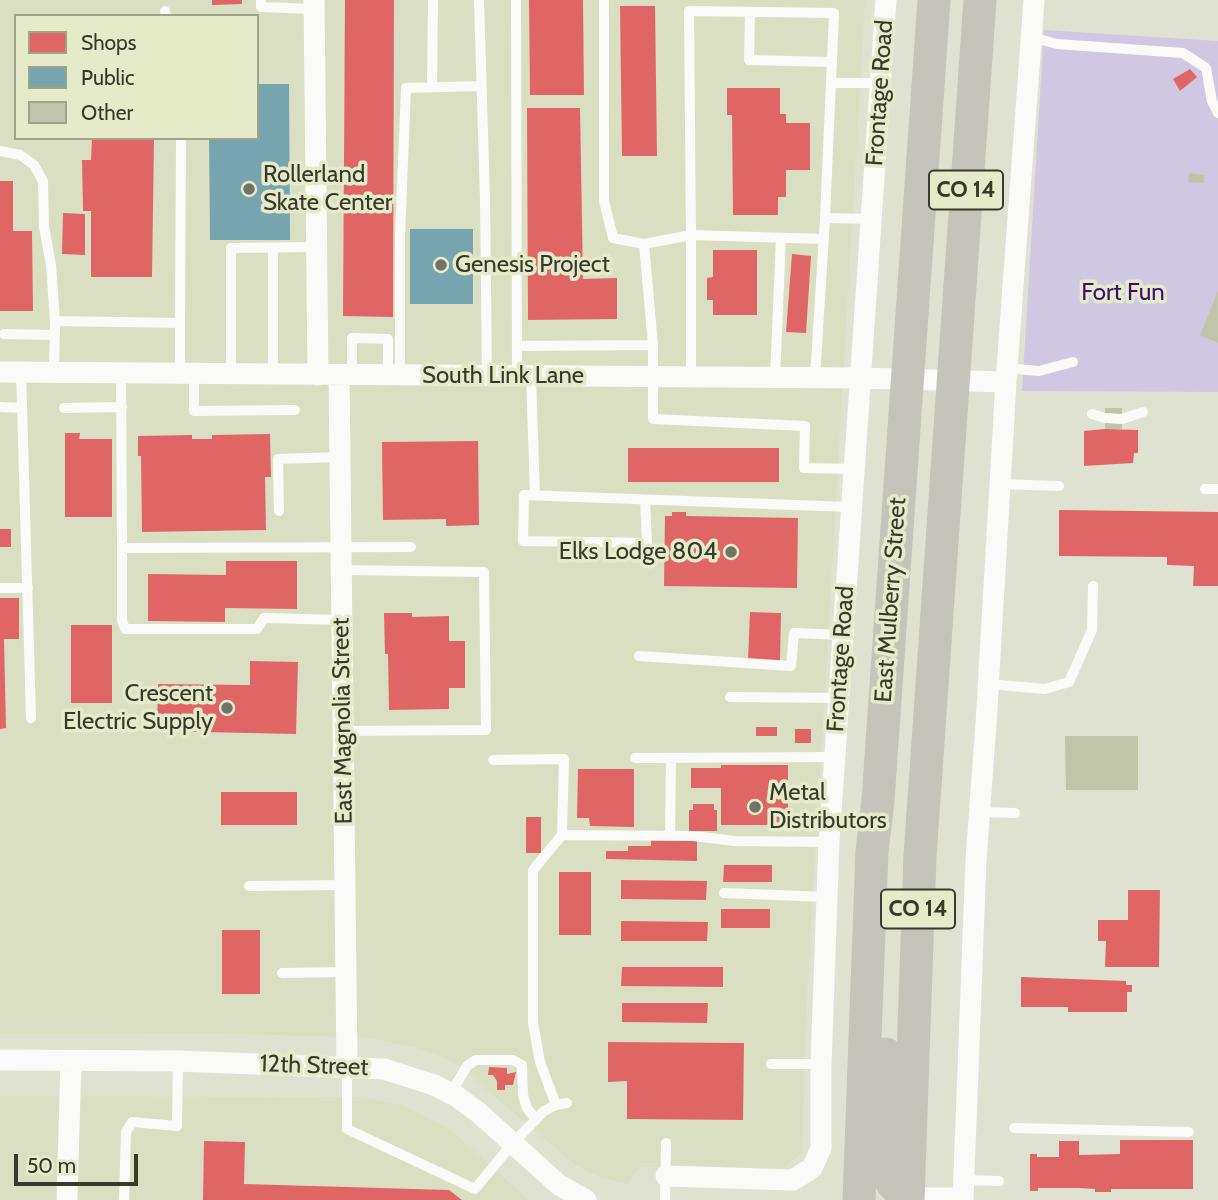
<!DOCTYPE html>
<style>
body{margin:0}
#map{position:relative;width:1218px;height:1200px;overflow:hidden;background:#dfe2d0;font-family:Cabin,sans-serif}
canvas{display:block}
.legend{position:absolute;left:14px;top:14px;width:245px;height:126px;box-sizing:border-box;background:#e5eac8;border:2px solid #9fa389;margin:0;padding:9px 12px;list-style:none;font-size:21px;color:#37392b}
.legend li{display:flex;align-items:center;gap:14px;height:35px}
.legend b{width:35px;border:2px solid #9fa389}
.scale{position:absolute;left:14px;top:1154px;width:124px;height:32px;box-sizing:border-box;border:4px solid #37392b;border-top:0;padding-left:9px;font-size:21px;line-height:24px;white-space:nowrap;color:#37392b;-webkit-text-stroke:5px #e5eac8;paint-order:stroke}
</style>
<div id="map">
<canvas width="1218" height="1200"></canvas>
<ul class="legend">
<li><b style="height:19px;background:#e06666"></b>Shops</li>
<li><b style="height:19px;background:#76a5af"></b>Public</li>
<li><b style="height:19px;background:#c0c4a9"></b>Other</li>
</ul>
<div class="scale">50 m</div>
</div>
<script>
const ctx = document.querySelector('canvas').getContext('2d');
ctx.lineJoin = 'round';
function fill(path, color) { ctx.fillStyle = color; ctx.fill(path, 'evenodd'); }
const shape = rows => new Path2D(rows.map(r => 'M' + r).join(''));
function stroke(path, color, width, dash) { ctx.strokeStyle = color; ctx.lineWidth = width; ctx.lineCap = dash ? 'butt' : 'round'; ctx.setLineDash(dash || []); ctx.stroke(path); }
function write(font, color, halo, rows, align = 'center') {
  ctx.font = font + ' Cabin,sans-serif'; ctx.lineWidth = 7; ctx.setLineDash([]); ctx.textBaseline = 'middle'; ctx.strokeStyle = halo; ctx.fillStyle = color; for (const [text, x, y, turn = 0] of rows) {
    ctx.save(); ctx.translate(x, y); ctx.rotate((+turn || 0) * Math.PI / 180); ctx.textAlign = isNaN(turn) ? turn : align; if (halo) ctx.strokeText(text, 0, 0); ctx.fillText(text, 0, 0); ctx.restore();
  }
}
fill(shape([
 [0,0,865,0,806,1012,802,1153,783,1168,641,1167,627,1184,599,1177,575,1165,455,1063,422,1049,369,1038,214,1033,0,1034],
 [16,16,257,16,257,138,16,138],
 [0,1096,362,1097,405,1106,452,1131,529,1200,0,1200]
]), '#dbdfc1');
fill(shape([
 [1044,30,1218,41,1218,392,1022,391]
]), '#d0c8e2');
fill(shape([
 [212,0,242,0,242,4,212,5],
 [345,0,394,0,393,317,343,316],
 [529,0,583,0,584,95,530,95],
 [620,6,655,6,657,156,622,156],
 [1190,69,1197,77,1180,91,1173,79],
 [727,88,780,88,780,114,786,114,786,123,810,123,810,170,786,170,786,197,778,197,778,215,733,215,732,115,727,115],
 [527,108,580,108,583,279,617,278,617,319,528,320],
 [92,138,154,138,152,277,91,277,91,211,83,211,82,160,91,160],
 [0,181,13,181,13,231,32,231,33,311,0,311],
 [63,213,85,214,85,255,62,254],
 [713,250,757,250,757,315,713,315,713,300,707,300,707,278,713,277],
 [792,254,811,256,806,333,786,332],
 [1105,429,1138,430,1138,453,1134,453,1133,463,1084,466,1084,431],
 [65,433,80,433,79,439,112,439,112,517,65,517],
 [270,434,271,477,265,477,266,530,142,532,141,456,138,456,138,436,192,435,192,439,212,439,212,435],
 [478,441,479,525,446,526,446,519,383,520,382,442],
 [628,448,779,448,779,482,628,482],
 [1059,510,1218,512,1218,586,1193,586,1194,566,1167,565,1167,557,1059,556],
 [672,512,686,512,686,516,798,518,797,588,664,586,665,516,672,516],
 [0,529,11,529,11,547,0,547],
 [226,561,297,561,297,609,225,608,225,622,148,621,148,574,226,575],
 [0,598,19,598,19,639,4,639,6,728,0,729],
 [750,612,781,613,780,661,748,660],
 [384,613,412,613,412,617,449,616,449,641,465,641,465,688,449,688,449,709,389,710,388,654,385,654],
 [71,625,112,625,112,703,71,703],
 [250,661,298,662,296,734,157,731,158,684,250,685],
 [756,727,777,727,777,736,756,736],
 [795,729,811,729,811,743,795,743],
 [721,765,788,765,788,825,721,825,721,788,691,788,691,768,721,768],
 [578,769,634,769,634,827,590,826,589,818,577,818],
 [221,792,297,792,297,825,221,825],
 [693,804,714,804,714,810,717,810,717,831,689,831,689,810,693,810],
 [526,817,541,817,541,853,526,853],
 [651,840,697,840,697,861,606,859,606,851,628,851,628,846,651,846],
 [724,865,772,865,772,882,723,882],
 [559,872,591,872,591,935,559,935],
 [621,880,707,881,706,900,621,899],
 [1128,890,1160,890,1159,967,1105,967,1106,941,1098,941,1098,920,1128,920],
 [721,909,770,909,770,928,721,928],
 [621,921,708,922,707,941,621,941],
 [222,930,260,930,260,994,222,994],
 [622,967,723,967,723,987,621,986],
 [1021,977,1126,981,1126,985,1132,985,1132,992,1127,992,1127,1012,1068,1012,1068,1007,1021,1007],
 [622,1003,708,1003,707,1023,622,1022],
 [608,1042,744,1043,743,1120,627,1119,627,1081,608,1082],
 [489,1067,507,1068,507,1074,516,1072,513,1085,505,1085,505,1090,497,1090,497,1081,493,1075,488,1075],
 [1120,1140,1193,1140,1193,1189,1111,1189,1111,1192,1095,1192,1095,1189,1079,1188,1038,1188,1038,1191,1030,1191,1030,1154,1037,1154,1037,1157,1059,1157,1059,1141,1079,1141,1079,1155,1120,1154],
 [204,1141,245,1142,244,1184,449,1190,462,1200,203,1200]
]), '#e06666');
fill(shape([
 [257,84,289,84,290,240,210,240,209,138,257,138],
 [410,229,473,229,473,304,410,304]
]), '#76a5af');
fill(shape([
 [1189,173,1204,175,1204,183,1188,182],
 [1218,291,1218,343,1200,335],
 [1105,408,1122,408,1122,429,1105,429],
 [1065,736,1138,736,1138,790,1066,790]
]), '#c0c4a9');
stroke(shape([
 [261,0,261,7,314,9],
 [479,0,485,199,487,375],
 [516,0,517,376],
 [604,0,604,201,613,238,644,244,691,235,691,377],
 [165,11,166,16],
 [750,12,749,60,832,62],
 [1031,37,1057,44,1183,53,1206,68,1212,101,1218,113],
 [831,83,881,83],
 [432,86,433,0],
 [0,151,20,155,34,165,43,181,44,227,51,265,55,321],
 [824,239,691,235,689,11,834,13,825,218],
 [273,248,273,375],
 [180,323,181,138],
 [4,334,55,335],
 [653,345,653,419,805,426,804,468,853,469],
 [518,346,653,345,644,244],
 [1007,368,1039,371,1073,362],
 [21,372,31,718],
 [54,372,55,321,180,323,180,374],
 [121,373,122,548,411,547],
 [194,374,194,411,295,410],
 [231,374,231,248,317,247],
 [352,376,352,338,388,339,388,376],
 [400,376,400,236,406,88,481,86],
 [531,376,535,495],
 [775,377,781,238],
 [815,378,825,218,871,219],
 [0,407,22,408],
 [64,408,122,407],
 [1092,414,1105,418,1122,419,1143,412],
 [1000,484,1059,486],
 [1205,489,1218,489],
 [645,500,647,543,523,541,524,495,850,507],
 [279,511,278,459,340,457],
 [122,548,122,620,125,629,257,629,264,618,342,620],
 [341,570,484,572,486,730,343,731],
 [0,588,28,588],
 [639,656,791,666,794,633,842,635],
 [988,684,1045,689,1069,682,1092,630,1093,586],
 [730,697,838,698],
 [635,758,834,757],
 [493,760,564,759,562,835,694,836,734,841,829,842],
 [980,812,1015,813],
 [670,835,671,758],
 [249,886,345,885],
 [724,893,827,897],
 [282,973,346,972],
 [771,1064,821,1064],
 [347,1066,347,1129,475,1189,512,1144,544,1111,556,1105,567,1103],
 [451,1093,467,1066,476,1060,513,1060,522,1065,523,1095,527,1108,536,1120],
 [556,1105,540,1062,533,1023,533,870,562,835],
 [1014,1128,1189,1132],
 [963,1180,999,1181],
 [124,1200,126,1132,132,1122,177,1126,178,1061],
 [665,1200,666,1143]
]), '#fafbf8', 10);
stroke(shape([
 [314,0,318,375],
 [0,372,860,378,1006,382],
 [339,375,347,1066],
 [0,1060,178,1061,384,1069,434,1085,456,1096,479,1113,559,1185,586,1200],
 [666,1176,793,1180,812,1168,821,1148,821,1064,829,842,886,0],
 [909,1198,963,1198],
 [67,1200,71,1061],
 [963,1200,976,860,986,724,1006,382,1034,0]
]), '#fafbf8', 21);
stroke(shape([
 [886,1054,887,1166,892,1183,903,1194],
 [859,1200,872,851,878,800,934,0],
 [908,1200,920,856,980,0]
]), '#c4c4ba', 33);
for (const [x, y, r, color] of [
 [249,189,7,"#727465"],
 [441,265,7,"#727465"],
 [731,552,7,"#727465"],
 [227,708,7,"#727465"],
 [755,807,7,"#727465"]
]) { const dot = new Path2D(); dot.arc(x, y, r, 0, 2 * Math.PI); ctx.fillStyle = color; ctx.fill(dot); stroke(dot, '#e5eac8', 2.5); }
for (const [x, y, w] of [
 [966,190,74],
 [918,909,74]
]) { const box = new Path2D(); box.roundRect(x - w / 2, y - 19.5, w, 39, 5); ctx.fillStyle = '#e5eac8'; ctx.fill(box); stroke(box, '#37392b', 2); }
write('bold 23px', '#37392b', null, [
 ["CO 14",966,190],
 ["CO 14",918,909]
]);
write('24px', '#37392b', '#e5eac8', [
 ["Frontage Road",880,93,-86],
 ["South Link Lane",503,376],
 ["East Mulberry Street",891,600,-86],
 ["Frontage Road",841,659,-86],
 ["East Magnolia Street",343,721,-91],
 ["12th Street",314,1066,2]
]);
write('24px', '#37392b', '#e5eac8', [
 ["Rollerland",263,175],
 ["Skate Center",263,203],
 ["Genesis Project",455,265],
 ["Elks Lodge 804",717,552,"right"],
 ["Crescent",213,694,"right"],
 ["Electric Supply",213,722,"right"],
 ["Metal",769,793],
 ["Distributors",769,821]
], 'left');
write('24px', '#3c0e73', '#e5eac8', [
 ["Fort Fun",1123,293]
]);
</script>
